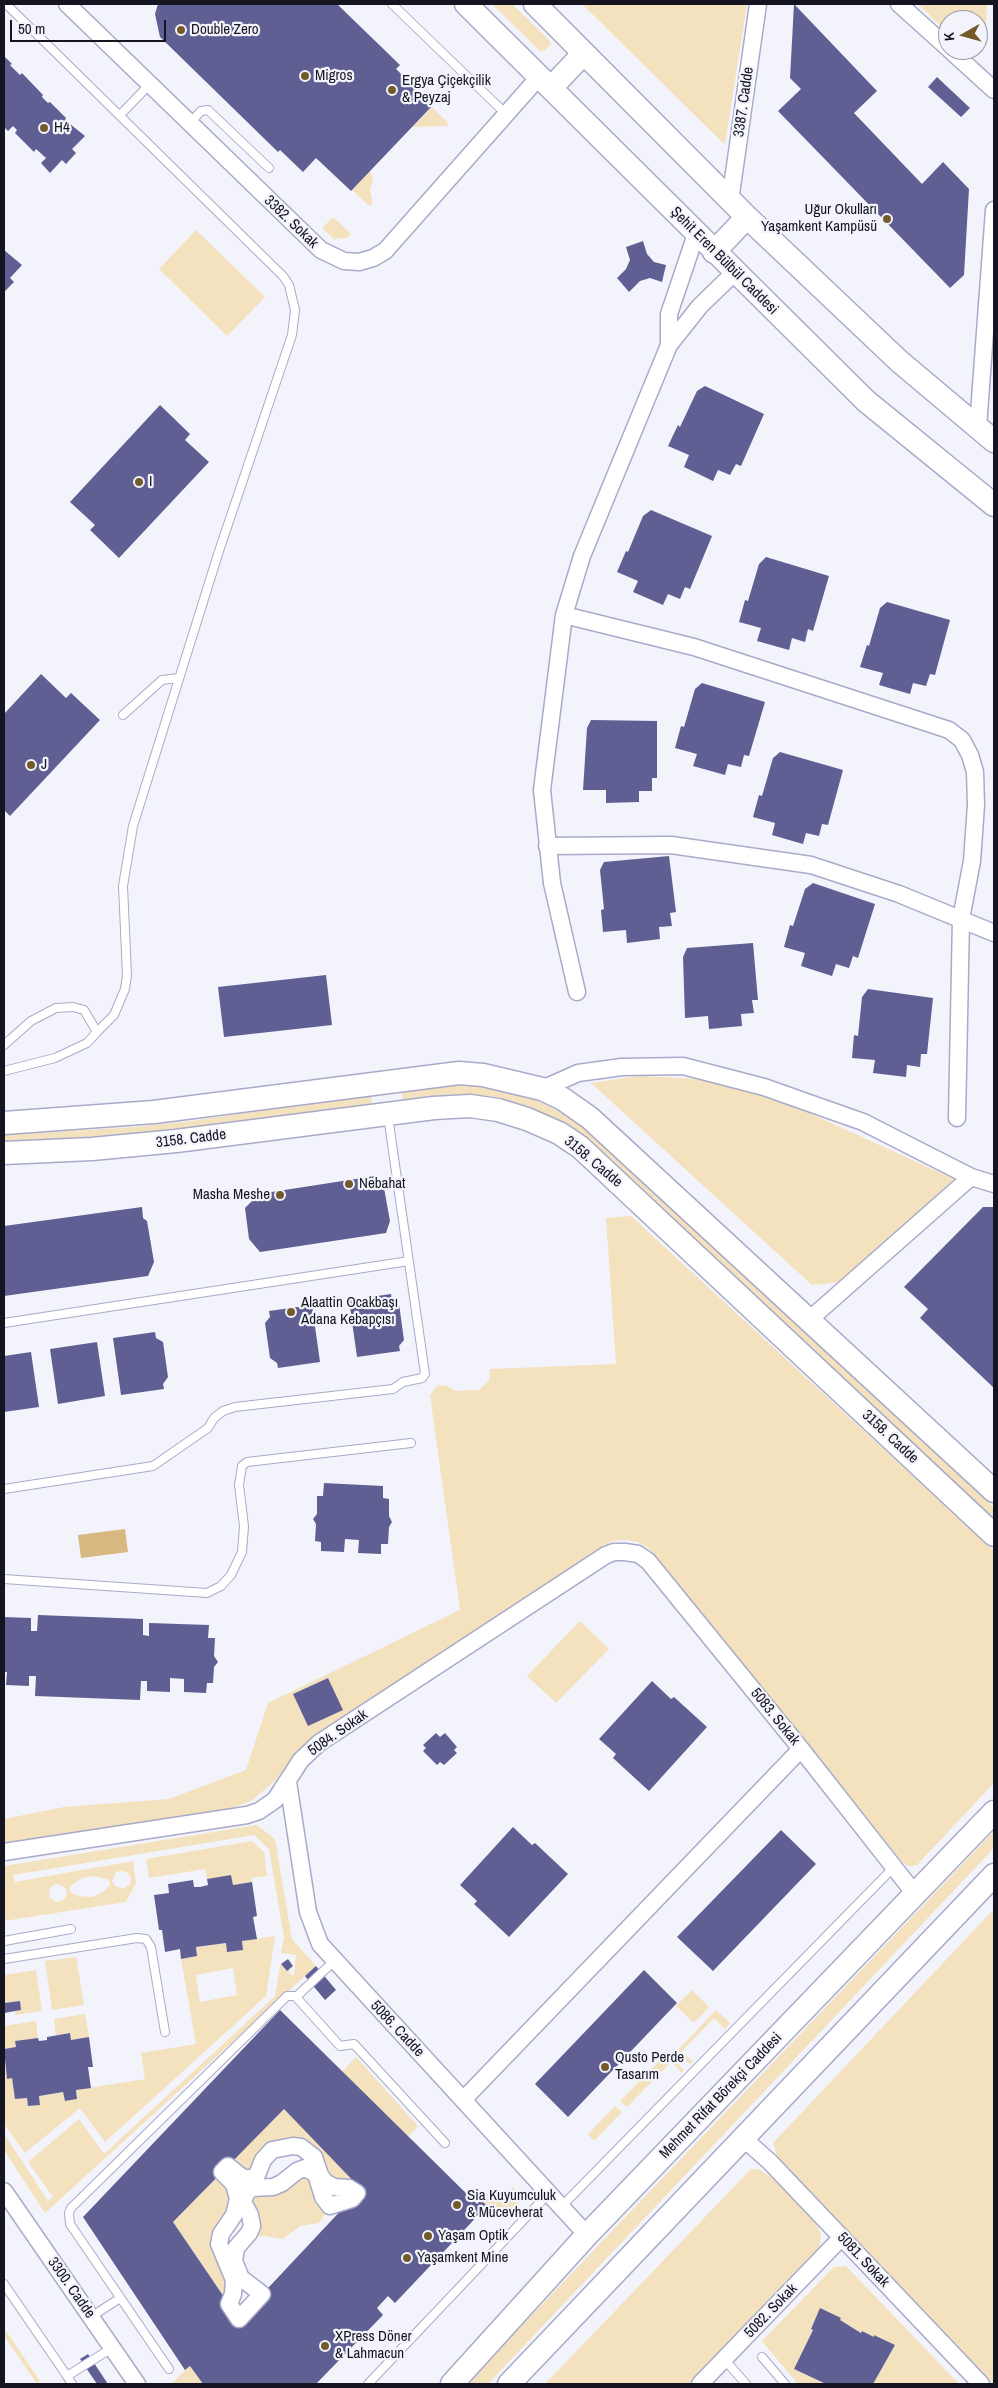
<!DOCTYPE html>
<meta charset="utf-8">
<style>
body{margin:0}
#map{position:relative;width:998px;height:2388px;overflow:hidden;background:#f3f4fb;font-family:"Archivo Narrow",sans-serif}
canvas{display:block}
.frame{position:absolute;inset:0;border:5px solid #151521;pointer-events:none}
.north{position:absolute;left:938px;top:10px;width:50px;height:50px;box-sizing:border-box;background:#f3f4fb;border:1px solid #9a9ba4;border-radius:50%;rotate:263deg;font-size:14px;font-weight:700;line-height:20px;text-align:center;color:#151521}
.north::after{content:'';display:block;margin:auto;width:18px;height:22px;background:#725a2b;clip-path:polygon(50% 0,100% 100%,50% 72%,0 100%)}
.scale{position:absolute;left:10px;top:20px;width:156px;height:22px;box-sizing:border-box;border:2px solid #151521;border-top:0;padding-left:6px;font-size:15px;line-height:18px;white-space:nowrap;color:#151521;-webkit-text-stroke:4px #f3f4fb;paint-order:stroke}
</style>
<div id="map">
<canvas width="998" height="2388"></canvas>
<div class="frame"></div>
<div class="north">K</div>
<div class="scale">50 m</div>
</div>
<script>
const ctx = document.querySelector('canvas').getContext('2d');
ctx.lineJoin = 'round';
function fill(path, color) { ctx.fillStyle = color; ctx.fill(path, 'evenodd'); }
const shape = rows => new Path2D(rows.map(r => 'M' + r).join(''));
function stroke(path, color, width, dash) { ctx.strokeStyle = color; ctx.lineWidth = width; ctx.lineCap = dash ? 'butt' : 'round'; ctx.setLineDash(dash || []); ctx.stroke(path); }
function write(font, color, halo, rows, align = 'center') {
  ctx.font = font + ' "Archivo Narrow",sans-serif'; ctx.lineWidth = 4.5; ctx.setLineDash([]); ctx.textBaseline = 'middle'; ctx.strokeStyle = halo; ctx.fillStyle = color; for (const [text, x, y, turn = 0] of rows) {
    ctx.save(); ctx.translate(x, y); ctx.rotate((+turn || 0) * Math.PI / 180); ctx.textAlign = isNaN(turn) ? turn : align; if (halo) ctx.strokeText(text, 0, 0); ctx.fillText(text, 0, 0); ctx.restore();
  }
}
fill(shape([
 [492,4,512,4,550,41,551,44,544,51,540,51],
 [582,4,747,4,725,144,718,138],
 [918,4,987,4,985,46,972,57,965,50,978,50,978,20,948,20,948,33],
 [432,107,447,122,448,126,412,127],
 [370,171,373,178,370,191,373,204,369,206,352,190],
 [333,217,351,234,347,238,334,239,322,228],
 [196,230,265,297,227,336,159,269],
 [640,1076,699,1079,783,1101,954,1179,842,1282,812,1285,591,1083],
 [447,1084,491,1087,530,1097,568,1116,585,1129,994,1508,994,1520,562,1123,528,1106,490,1096,451,1094,403,1100,402,1091],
 [371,1094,372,1104,194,1130,135,1136,4,1144,4,1135,135,1127,191,1121],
 [631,1216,994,1551,994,1783,917,1865,910,1866,904,1864,650,1549,640,1543,628,1540,617,1540,605,1544,487,1626,380,1693,349,1717,310,1740,293,1757,275,1781,251,1801,224,1811,4,1843,4,1819,64,1807,169,1799,246,1770,268,1703,460,1610,430,1395,438,1385,447,1386,456,1391,479,1390,489,1381,490,1369,616,1364,606,1218],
 [328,1678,342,1710,308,1726,293,1694],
 [580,1621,609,1649,556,1703,527,1676],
 [257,1825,275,1839,292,1939,316,1966,45,2213,4,2150,4,2134,48,2201,53,2197,28,2162,79,2119,104,2154,275,1996,280,1966,281,1964,287,1971,290,1969,289,1974,294,1975,296,1955,281,1953,284,1937,269,1849,254,1835,13,1875,15,1882,133,1861,136,1883,126,1902,4,1921,4,1866],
 [122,1871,128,1873,131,1878,130,1884,123,1889,115,1886,112,1881,116,1872],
 [94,1876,109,1880,110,1885,103,1892,92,1897,79,1896,70,1892,69,1889,72,1885,82,1878],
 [55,1884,61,1885,66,1889,67,1895,62,1901,56,1902,49,1897,50,1888],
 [994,1831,994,1848,488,2384,466,2384],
 [252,1841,264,1852,267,1876,251,1878,252,1882,233,1885,231,1876,207,1879,205,1869,149,1878,146,1859],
 [994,1909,994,2384,778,2158,773,2143],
 [275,1936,266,1996,105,2142,80,2108,25,2153,4,2124,4,2055,7,2078,12,2078,15,2099,27,2098,28,2106,40,2104,39,2096,63,2092,65,2101,77,2099,76,2090,145,2079,141,2053,196,2044,181,1959,197,1956,196,1947,226,1943,227,1952,243,1950,242,1941],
 [233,1968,237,1995,200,2002,196,1975],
 [76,1957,84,2005,52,2010,45,1961],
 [36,1970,42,2011,15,2015,15,2011,21,2010,20,2001,4,2003,4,1975],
 [692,1990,709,2007,694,2023,676,2006],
 [716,2010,730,2023,725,2029,714,2018,682,2051,693,2062,690,2064,677,2051],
 [85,2014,89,2037,71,2040,70,2033,56,2035,54,2019],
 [36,2021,38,2038,16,2041,16,2047,4,2049,4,2026],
 [667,2053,684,2070,682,2073,671,2062,627,2107,620,2101],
 [356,2057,418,2126,408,2137,342,2072],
 [615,2106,622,2112,594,2141,588,2134],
 [284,2109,289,2114,361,2189,344,2188,318,2165,282,2147,257,2175,228,2166],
 [305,2168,326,2212,319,2223,300,2226,283,2239,265,2236,250,2237,244,2197],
 [751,2169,759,2169,775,2180,810,2213,821,2234,820,2246,688,2384,545,2384],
 [222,2172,234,2184,221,2234,233,2275,229,2304,173,2222],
 [513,2187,523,2199,501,2220,481,2200,493,2188,502,2198],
 [846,2266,959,2384,873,2384,895,2345,875,2335,874,2337,862,2331,861,2333,820,2309,811,2328,813,2330,794,2369,823,2383,798,2384,762,2341,834,2267],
 [4,2328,40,2381,37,2384,4,2336],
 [190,2366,203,2384,171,2384]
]), '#f4e1bd');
fill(shape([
 [125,1529,128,1552,81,1558,78,1535]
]), '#d7b880');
fill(shape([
 [158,4,337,4,400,65,396,69,433,105,351,191,316,158,303,172,280,150,278,152,160,37,155,14],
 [794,4,877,91,854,113,922,184,943,162,969,189,964,275,950,288,778,111,801,89,790,78],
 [4,56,12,64,10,65,20,75,22,73,43,95,42,97,48,103,50,102,66,118,65,120,85,136,72,149,76,153,66,164,62,160,50,173,41,163,46,158,36,149,34,152,15,133,17,130,13,126,8,131,4,127],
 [937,77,970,108,961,117,928,87],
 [643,241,647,254,654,262,666,265,662,282,650,278,640,281,629,292,617,278,626,269,630,260,626,247],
 [4,250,22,265,10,278,14,282,4,292],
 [705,386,764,414,741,466,736,464,730,475,718,470,713,481,684,467,689,455,668,446,678,425,680,427,697,391],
 [160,405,190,434,185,440,209,462,119,558,90,530,95,525,70,502],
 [651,510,712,536,690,589,685,587,680,599,668,594,663,605,633,592,638,581,617,572,626,551,628,552,643,516],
 [766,557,829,576,813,631,808,629,805,642,792,638,789,650,757,641,761,628,739,622,745,600,748,601,759,564],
 [887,602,950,620,935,675,930,674,926,686,913,683,910,694,879,685,883,673,860,667,867,645,869,646,880,608],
 [41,674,66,698,71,693,100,720,10,816,4,810,4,714],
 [702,683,765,702,749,756,744,755,741,767,728,764,725,775,693,766,697,754,675,748,681,726,684,727,695,689],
 [591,720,657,721,657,778,652,778,652,791,639,791,639,802,606,803,606,790,583,790,587,728],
 [780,752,843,770,828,825,822,824,819,836,806,833,803,844,772,835,775,823,753,817,759,795,762,796,773,758],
 [669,856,676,912,670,913,672,926,659,927,660,939,627,943,626,930,603,932,601,910,604,909,600,870,604,862],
 [813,883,875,904,858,958,853,956,849,968,836,964,832,976,801,966,805,953,784,947,790,925,793,926,805,889],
 [753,943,758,1000,752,1000,754,1013,741,1014,742,1026,709,1029,708,1016,685,1018,683,957,687,948],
 [326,975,332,1025,224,1037,218,987],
 [868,989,933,998,927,1054,921,1054,920,1067,907,1065,906,1077,873,1073,875,1060,852,1058,854,1035,858,1036,862,997],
 [375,1176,376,1181,384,1188,390,1221,386,1233,260,1252,249,1239,245,1208,253,1200,252,1195],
 [142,1207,143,1218,147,1221,154,1262,148,1276,4,1296,4,1226],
 [983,1207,994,1207,994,1388,920,1318,928,1309,904,1287],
 [391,1294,392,1300,399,1304,404,1340,399,1346,400,1351,357,1357,349,1300],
 [312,1305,320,1362,278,1368,277,1363,270,1358,265,1323,270,1317,269,1311],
 [155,1332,156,1338,163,1342,168,1377,163,1384,164,1389,121,1395,113,1338],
 [97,1342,105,1396,58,1404,50,1349],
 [31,1352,39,1407,4,1412,4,1356],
 [324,1483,383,1486,383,1498,389,1499,389,1516,392,1522,389,1527,388,1544,381,1544,381,1554,358,1553,359,1540,345,1539,344,1552,321,1551,321,1542,315,1541,316,1524,313,1519,317,1514,317,1496,323,1496],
 [38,1615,143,1619,143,1635,149,1636,149,1623,209,1625,208,1638,215,1638,214,1656,218,1662,214,1667,213,1683,207,1683,206,1693,184,1692,184,1679,170,1678,170,1692,147,1691,147,1681,141,1681,140,1700,35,1696,36,1676,29,1676,29,1686,6,1685,7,1672,4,1672,4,1617,31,1618,31,1631,37,1631],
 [328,1678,343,1710,308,1726,293,1694],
 [652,1681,671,1699,674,1697,707,1727,649,1791,613,1758,616,1754,599,1739],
 [436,1733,440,1737,445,1733,457,1747,454,1750,457,1753,444,1765,440,1762,437,1765,423,1751,426,1748,423,1745],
 [513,1827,532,1845,535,1843,568,1874,509,1937,474,1904,477,1901,460,1885],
 [781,1830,816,1864,713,1971,677,1937],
 [231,1875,233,1885,252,1882,257,1916,253,1917,257,1939,242,1941,243,1950,227,1952,226,1943,196,1947,197,1956,181,1959,180,1949,165,1952,162,1930,159,1930,154,1895,169,1893,168,1884,193,1880,194,1887,200,1887,208,1885,207,1879],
 [288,1959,293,1966,287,1971,281,1964],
 [316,1966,336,1990,325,2000,305,1976],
 [644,1970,677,2003,568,2117,535,2084],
 [20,2001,21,2010,4,2013,4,2003],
 [280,2010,477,2204,481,2200,487,2206,395,2303,388,2296,377,2308,383,2315,316,2384,203,2384,190,2366,185,2370,83,2217],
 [284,2109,361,2189,239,2319,173,2222],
 [70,2033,71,2040,89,2037,93,2067,88,2067,91,2088,76,2090,77,2099,65,2101,63,2092,39,2096,40,2105,28,2106,27,2098,15,2099,12,2078,7,2079,4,2049,16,2047,15,2041,38,2038,39,2041,47,2040,47,2037],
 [820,2308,841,2318,840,2320,861,2333,862,2331,874,2337,874,2335,895,2345,873,2384,826,2384,794,2369,813,2330,811,2329],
 [88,2354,108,2384,97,2384,80,2359]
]), '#605f93');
const lane = shape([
 [6,4,283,276,289,285,295,310,292,335,219,551,133,826,123,886,127,975,125,989,114,1015,97,1032],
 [392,4,506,114],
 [120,115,150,84],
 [190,123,201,111,208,110,269,168],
 [123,715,162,680,179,678],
 [4,1045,31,1021,56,1008,73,1007,84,1010,97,1032,87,1043,55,1058,4,1071],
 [4,1323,409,1261],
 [4,1489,153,1466,208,1428,214,1418,223,1411,235,1407,393,1389,403,1382,422,1378,425,1374,388,1116],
 [4,1579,207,1593,221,1586,231,1575,242,1552,244,1526,239,1485,242,1466,247,1462,411,1443],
 [4,1941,71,1929],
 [4,1959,137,1938,146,1939,151,1947,165,2032],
 [296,1997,334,1961],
 [561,2207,893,1868],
 [4,2284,67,2376],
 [91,2317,120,2298],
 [762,2357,785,2384],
 [724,2359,746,2384],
 [169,2369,70,2224,69,2213,71,2208,287,1996,295,1996,340,2046,354,2044,445,2143],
 [72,2384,67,2376,112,2348],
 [368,2384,549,2193]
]);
const street = shape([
 [67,4,321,250,344,261,359,262,373,258,385,251,539,77],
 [899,4,948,48],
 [950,50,994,90],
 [730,201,758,4],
 [669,345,700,306,735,272],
 [978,427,994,210],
 [564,615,694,647,949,730,962,740,970,755,975,772,976,805,972,861,961,919,957,1118],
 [547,846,671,845,811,865,899,894,994,933],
 [577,992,552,883,542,790,564,615,582,556,669,345,669,314,696,234],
 [542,1089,578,1073,622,1067,683,1066,764,1087,863,1122,971,1177,994,1184],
 [810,1319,971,1177],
 [288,1782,308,1912,320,1944,587,2235],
 [4,1852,247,1815,259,1811,275,1800,301,1760,319,1743,606,1555,614,1552,625,1552,638,1554,648,1561,801,1749,915,1894],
 [463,2100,801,1749],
 [743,2138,770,2162,981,2384],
 [293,2146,301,2147,314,2157,320,2175,325,2182,334,2187,349,2188,357,2193,352,2199,330,2206,323,2197,316,2174,305,2168,297,2171,282,2183,273,2187,252,2188,246,2193,243,2202,250,2215,252,2226,249,2233,236,2248,234,2261,241,2278,262,2294,239,2319,229,2304,233,2294,234,2280,219,2244,221,2234,234,2215,238,2199,234,2184,222,2172,228,2166,243,2178,252,2178,257,2175,263,2160,272,2150,293,2146],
 [4,2191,137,2384],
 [700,2384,842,2237]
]);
const secondary = shape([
 [466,4,866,401,994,505],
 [535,4,747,217,899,361,994,441],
 [551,88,584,53],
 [714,252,747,217],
 [4,1123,154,1112,459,1073,483,1075,542,1089,563,1099,590,1118,994,1491],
 [4,1153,92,1149,176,1141,434,1108,470,1106,498,1110,527,1119,559,1133,580,1147,994,1535],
 [452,2384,587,2235,994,1812],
 [509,2384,994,1875]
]);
stroke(lane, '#a8aaca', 10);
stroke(street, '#a8aaca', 19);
stroke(secondary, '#a8aaca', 25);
stroke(lane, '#fff', 8);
stroke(street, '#fff', 16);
stroke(secondary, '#fff', 22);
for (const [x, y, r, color] of [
 [181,30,5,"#725a2b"],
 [305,76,5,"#725a2b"],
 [392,90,5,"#725a2b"],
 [44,128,5,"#725a2b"],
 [887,219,5,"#725a2b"],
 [139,482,5,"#725a2b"],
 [31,765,5,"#725a2b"],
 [349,1184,5,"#725a2b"],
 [280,1195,5,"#725a2b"],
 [291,1312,5,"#725a2b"],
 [605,2067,5,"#725a2b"],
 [457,2205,5,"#725a2b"],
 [428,2236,5,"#725a2b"],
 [407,2258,5,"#725a2b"],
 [325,2346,5,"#725a2b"]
]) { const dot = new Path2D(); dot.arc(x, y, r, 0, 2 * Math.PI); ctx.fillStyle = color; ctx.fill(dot); stroke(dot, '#f3f4fb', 2); }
write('15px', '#151521', '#f3f4fb', [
 ["Double Zero",191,30],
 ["Migros",315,76],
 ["Ergya Çiçekçilik",402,81],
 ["& Peyzaj",402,98],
 ["H4",54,128],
 ["Uğur Okulları",877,210,"right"],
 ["Yaşamkent Kampüsü",877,227,"right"],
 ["I",149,482],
 ["J",41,765],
 ["Nebahat",359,1184],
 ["Masha Meshe",270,1195,"right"],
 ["Alaattin Ocakbaşı",301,1303],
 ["Adana Kebapçısı",301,1320],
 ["Qusto Perde",615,2058],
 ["Tasarım",615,2075],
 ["Sia Kuyumculuk",467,2196],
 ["& Mücevherat",467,2213],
 ["Yaşam Optik",438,2236],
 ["Yaşamkent Mine",417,2258],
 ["XPress Döner",335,2337],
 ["& Lahmacun",335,2354]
], 'left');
write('15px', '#151521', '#f3f4fb', [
 ["3387. Cadde",744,102,-82],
 ["3382. Sokak",291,222,44],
 ["Şehit Eren Bülbül Caddesi",724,261,45],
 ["3158. Cadde",191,1139,-7],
 ["3158. Cadde",593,1162,40],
 ["3158. Cadde",890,1437,43],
 ["5083. Sokak",775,1717,51],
 ["5084. Sokak",338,1733,-35],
 ["5086. Cadde",397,2029,47],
 ["Mehmet Rifat Börekçi Caddesi",721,2096,-46],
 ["5081. Sokak",863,2260,47],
 ["3300. Cadde",71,2288,55],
 ["5082. Sokak",771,2311,-46]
]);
</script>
